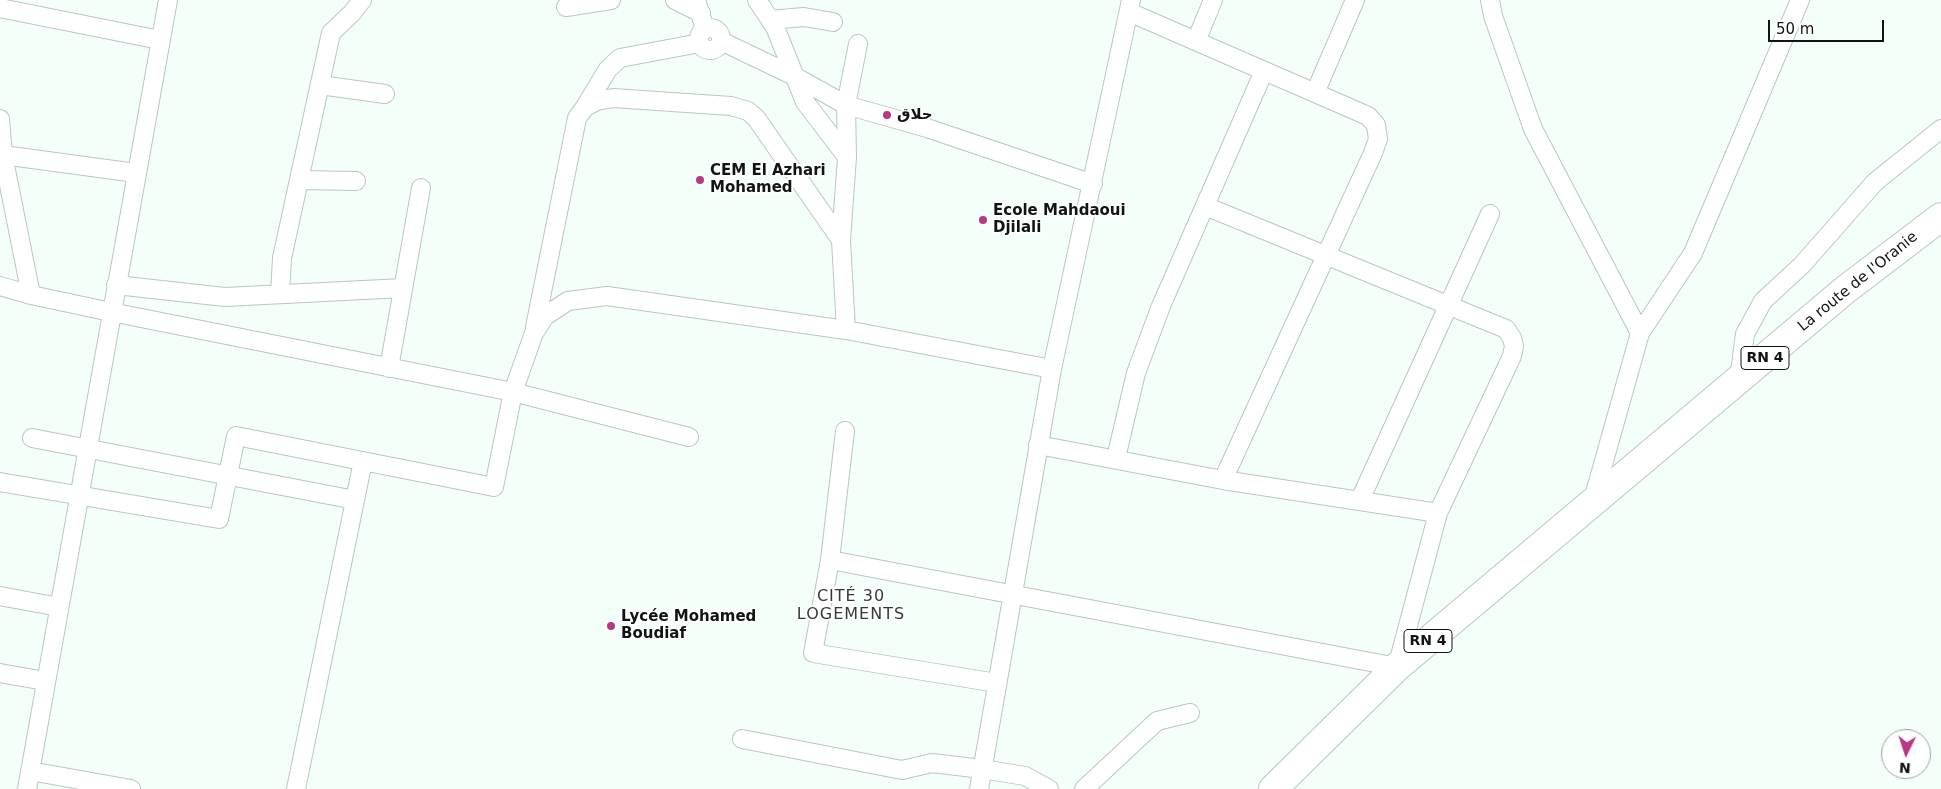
<!DOCTYPE html>
<meta charset="utf-8">
<style>
body{margin:0}
#map{position:relative;width:1941px;height:789px;overflow:hidden;background:#f4fffa;font-family:"DejaVu Sans",sans-serif}
canvas{display:block}
.north{position:absolute;left:1881px;top:729px;width:50px;height:50px;box-sizing:border-box;background:#fff;border:1px solid #9fa1a1;border-radius:50%;rotate:184deg;font-size:14px;font-weight:700;line-height:20px;text-align:center;color:#101413}
.north::after{content:'';display:block;margin:auto;width:18px;height:22px;background:#b93880;clip-path:polygon(50% 0,100% 100%,50% 72%,0 100%)}
.scale{position:absolute;left:1768px;top:20px;width:116px;height:22px;box-sizing:border-box;border:2px solid #101413;border-top:0;padding-left:6px;font-size:15px;line-height:18px;white-space:nowrap;color:#101413;-webkit-text-stroke:4px #fff;paint-order:stroke}
</style>
<div id="map">
<canvas width="1941" height="789"></canvas>
<div class="north">N</div>
<div class="scale">50 m</div>
</div>
<script>
const ctx = document.querySelector('canvas').getContext('2d');
ctx.lineJoin = 'round';
const shape = rows => new Path2D(rows.map(r => 'M' + r).join(''));
function stroke(path, color, width, dash) { ctx.strokeStyle = color; ctx.lineWidth = width; ctx.lineCap = dash ? 'butt' : 'round'; ctx.setLineDash(dash || []); ctx.stroke(path); }
function write(font, color, halo, rows, align = 'center') {
  ctx.font = font + ' "DejaVu Sans","Noto Naskh Arabic",sans-serif'; ctx.lineWidth = 4; ctx.setLineDash([]); ctx.textBaseline = 'middle'; ctx.strokeStyle = halo; ctx.fillStyle = color; for (const [text, x, y, turn = 0] of rows) {
    ctx.save(); ctx.translate(x, y); ctx.rotate((+turn || 0) * Math.PI / 180); ctx.textAlign = isNaN(turn) ? turn : align; if (halo) ctx.strokeText(text, 0, 0); ctx.fillText(text, 0, 0); ctx.restore();
  }
}
const street = shape([
 [675,0,701,13],
 [696,0,705,29],
 [757,0,775,27,805,102,847,157,841,240,846,330],
 [1490,0,1493,16,1533,129,1640,333],
 [566,7,611,0],
 [0,8,160,40],
 [1129,12,1368,116,1376,125,1378,139,1373,153,1223,480],
 [770,20,804,17,833,22],
 '699 39a11 11 0 1 1 22 0a11 11 0 1 1-22 0Z',
 [721,41,794,76,846,105,927,128,1093,184],
 [1196,41,1213,0],
 [320,85,385,94],
 [1315,93,1355,0],
 [585,107,608,69,620,58,700,43],
 [0,119,3,155,31,295],
 [3,155,136,173],
 [847,157,846,105,858,44],
 [299,180,356,181],
 [116,285,225,297,403,288],
 [0,286,31,295,111,312,513,392,689,437],
 [280,294,282,258,331,33,352,13,362,0],
 [535,327,577,118,585,107,597,101,613,98,731,106,748,111,756,118,841,240],
 [389,368,421,188],
 [1739,380,1745,334,1763,301,1802,265,1875,182,1941,129],
 [845,431,830,560,813,653,997,683],
 [32,438,355,500],
 [1038,445,1223,480,1438,513],
 [1116,458,1136,373,1161,306,1264,71],
 [0,482,219,519,236,436,494,487,513,392,534,333,545,316,568,301,607,296,846,330,1052,369],
 [1360,500,1490,214],
 [1593,500,1640,333,1693,253,1800,0],
 [830,560,1397,667,1438,513,1512,356,1514,346,1512,338,1506,329,1205,206],
 [0,596,59,607],
 [0,673,45,681],
 [742,739,902,770,932,763,982,769,1025,776,1049,789],
 [30,771,131,789],
 [27,789,168,0],
 [296,789,363,461],
 [979,789,1052,369,1131,0],
 [1084,789,1157,721,1190,713]
]);
const primary = shape([
 [1273,789,1397,667,1845,290,1941,217]
]);
stroke(street, '#bbc6c2', 20);
stroke(primary, '#bbc6c2', 30);
stroke(street, '#fff', 18);
stroke(primary, '#fff', 28);
for (const [x, y, r, color] of [
 [887,115,5,"#b93880"],
 [700,180,5,"#b93880"],
 [983,220,5,"#b93880"],
 [611,626,5,"#b93880"]
]) { const dot = new Path2D(); dot.arc(x, y, r, 0, 2 * Math.PI); ctx.fillStyle = color; ctx.fill(dot); stroke(dot, '#fff', 2); }
for (const [x, y, w] of [
 [1765,358,48],
 [1428,641,48]
]) { const box = new Path2D(); box.roundRect(x - w / 2, y - 11.5, w, 23, 4); ctx.fillStyle = '#fff'; ctx.fill(box); stroke(box, '#101413', 1); }
write('bold 14px', '#101413', null, [
 ["RN 4",1765,358],
 ["RN 4",1428,641]
]);
write('bold 15px', '#101413', '#fff', [
 ["حلاق",897,115],
 ["CEM El Azhari",710,171],
 ["Mohamed",710,188],
 ["Ecole Mahdaoui",993,211],
 ["Djilali",993,228],
 ["Lycée Mohamed",621,617],
 ["Boudiaf",621,634]
], 'left');
write('15px', '#101413', '#fff', [
 ["La route de l'Oranie",1858,282,-39]
]);
ctx.letterSpacing = '1px';
write('16px', '#323a37', '#fff', [
 ["CITÉ 30",851,597],
 ["LOGEMENTS",851,615]
]);
ctx.letterSpacing = '0px';
</script>
